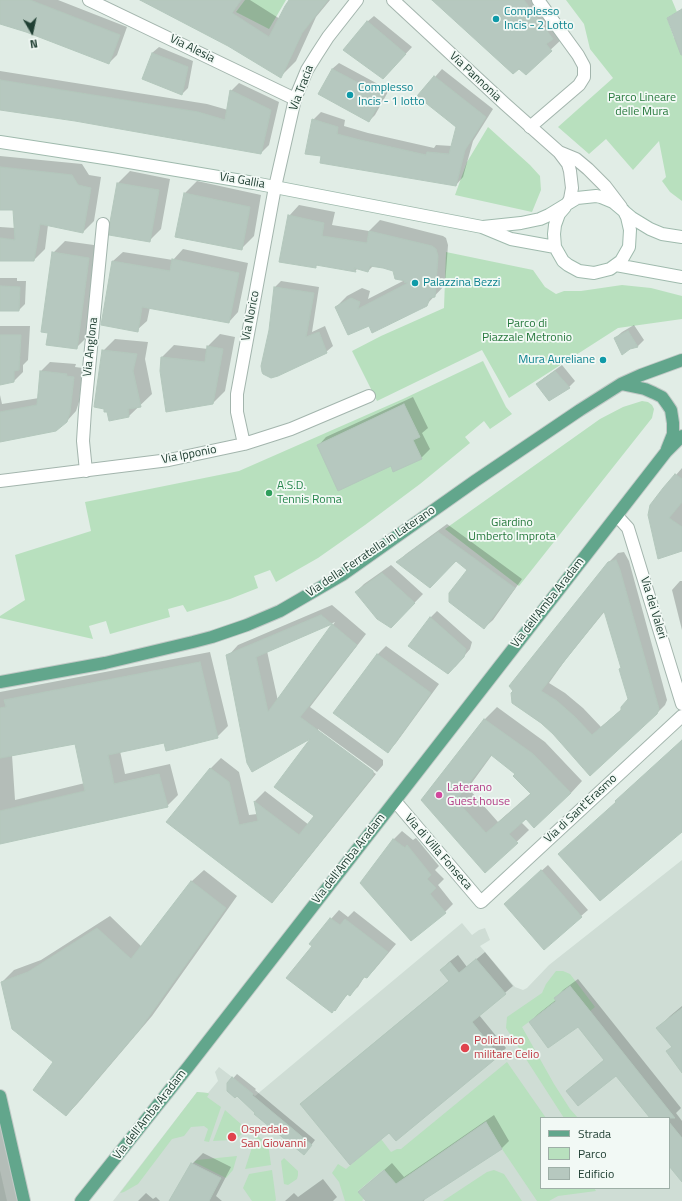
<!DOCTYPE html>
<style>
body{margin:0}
#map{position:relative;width:682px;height:1201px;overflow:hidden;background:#e1ede6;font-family:"Titillium Web",sans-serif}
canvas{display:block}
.legend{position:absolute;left:540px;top:1117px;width:130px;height:72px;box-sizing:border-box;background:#f2f9f5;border:1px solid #9eafa7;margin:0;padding:5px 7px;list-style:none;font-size:12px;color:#203f33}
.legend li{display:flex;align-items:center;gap:8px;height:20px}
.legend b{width:20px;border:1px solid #9eafa7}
.north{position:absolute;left:12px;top:12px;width:40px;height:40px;-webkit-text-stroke:3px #f2f9f5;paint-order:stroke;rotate:171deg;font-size:11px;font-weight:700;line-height:16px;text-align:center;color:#203f33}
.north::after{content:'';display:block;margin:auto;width:14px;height:18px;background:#203f33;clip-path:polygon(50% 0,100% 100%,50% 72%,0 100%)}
</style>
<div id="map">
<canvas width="682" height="1201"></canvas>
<ul class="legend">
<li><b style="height:5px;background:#62a68c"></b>Strada</li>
<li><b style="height:11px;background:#b8e0be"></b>Parco</li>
<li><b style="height:11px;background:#b6c8bf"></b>Edificio</li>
</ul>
<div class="north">N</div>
</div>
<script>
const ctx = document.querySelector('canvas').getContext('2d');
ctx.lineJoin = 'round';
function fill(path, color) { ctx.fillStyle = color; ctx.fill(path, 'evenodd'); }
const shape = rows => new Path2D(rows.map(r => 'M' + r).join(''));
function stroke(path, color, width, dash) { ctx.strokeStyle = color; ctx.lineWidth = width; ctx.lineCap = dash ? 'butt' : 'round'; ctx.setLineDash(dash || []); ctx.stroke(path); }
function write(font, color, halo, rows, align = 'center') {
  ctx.font = font + ' "Titillium Web",sans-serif'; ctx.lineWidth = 3.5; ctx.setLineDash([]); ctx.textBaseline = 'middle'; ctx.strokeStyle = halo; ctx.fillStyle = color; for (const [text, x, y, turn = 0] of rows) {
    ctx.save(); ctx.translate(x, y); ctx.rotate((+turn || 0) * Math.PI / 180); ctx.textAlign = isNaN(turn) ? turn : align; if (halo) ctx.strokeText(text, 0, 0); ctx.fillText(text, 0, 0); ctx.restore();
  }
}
fill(shape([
 [682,860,682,1201,113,1201,197,1092,208,1093,218,1081,215,1072,219,1067,232,1077,255,1096,462,923,472,935,479,930,485,928,490,940,480,946,515,987,523,990,527,988,549,965],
 [541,1118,669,1118,669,1188,541,1188],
 [0,1170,7,1201,0,1201]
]), '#cfddd5');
fill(shape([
 [245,0,286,0,269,29,236,12],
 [566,0,672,0,677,12,667,18,674,38,682,37,682,201,670,192,662,181,666,177,659,141,633,170,606,139,589,154,558,127,613,78,590,49,584,24],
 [488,127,530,165,540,176,541,190,532,212,455,195,467,162],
 [446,252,533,270,545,287,556,294,564,291,581,291,622,285,651,288,682,296,682,319,618,328,509,398,482,350,377,401,352,351,381,336,444,308],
 [483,361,506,407,512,414,490,429,484,421,465,437,470,443,420,484,365,525,318,558,276,582,270,570,254,576,258,588,230,599,187,612,183,605,168,609,170,617,110,634,106,621,89,626,93,639,0,618,0,616,25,600,15,555,91,531,85,502,239,471,403,399],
 [642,401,648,402,652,405,654,409,652,418,519,586,445,529,600,419,623,407],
 [556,971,563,971,570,974,595,1007,590,1011,570,986,555,998,557,1001,522,1027,554,1084,570,1109,578,1118,564,1118,506,1028,507,1017,542,993,546,984],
 [507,1062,546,1118,541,1118,541,1188,594,1188,596,1191,558,1196,549,1201,537,1201,502,1149,485,1122,395,1185,391,1179,383,1170,358,1191,364,1199,362,1200,363,1201,345,1201,339,1182,332,1173,338,1164,346,1169,381,1139,391,1152,397,1149,401,1149],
 [197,1092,208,1093,209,1094,207,1097,221,1107,209,1142,204,1141,208,1129,204,1126,191,1127,184,1136,172,1139,138,1184,124,1192,120,1193],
 [225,1110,242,1125,244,1130,242,1134,237,1138,231,1140,213,1141],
 [258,1136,265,1142,269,1150,271,1165,245,1169,255,1138],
 [237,1156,233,1170,226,1178,194,1162,197,1160],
 [284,1158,298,1171,298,1175,297,1179,288,1185,284,1184,281,1161],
 [272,1170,276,1200,275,1201,252,1201,243,1188,249,1174],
 [494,1170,504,1174,522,1201,443,1201,487,1172]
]), '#b8e0be');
fill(shape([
 [0,0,58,0,127,27,117,55,109,63,27,31,0,23],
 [142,0,250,0,280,19,291,0,330,0,316,17,296,61,281,76,228,45],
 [434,0,545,0,563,38,526,73],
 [374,16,412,47,389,72,367,22],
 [159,47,193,61,188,88,182,94,152,53],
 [339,63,389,90,375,115,369,121,332,69],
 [442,69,493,109,473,141,463,177,456,185,322,155,313,120,321,112,345,120,344,126,368,133,434,148,436,145,452,146,457,127,435,77],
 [0,71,207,104,228,110,231,91,239,83,279,102,269,145,261,153,76,120,0,109],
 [0,156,82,164,89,175,101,177,94,221,83,232,48,225,45,249,34,260,0,260,0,227,15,228,14,209,0,209],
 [130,171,170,179,161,229,149,241,118,183],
 [197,181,261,195,254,236,242,248,185,193],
 [299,205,335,212,332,225,369,231,380,220,443,236,446,238,448,245,445,285,426,305,370,324,336,307,347,296,362,288,370,291,368,299,405,280,394,270,373,266,368,271,358,268,355,271,318,264,315,267,289,216],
 [65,241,101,246,88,336,76,348,49,332,53,253],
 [183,249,248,263,238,312,229,322,150,307,147,321,137,330,113,261,123,252,173,260],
 [0,278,17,278,17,281,26,281,25,304,19,310,0,310],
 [281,281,319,287,312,332,325,326,333,346,326,352,270,330,275,287],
 [634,325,644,340,638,346,629,348,615,338,622,332],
 [0,326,30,326,28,360,23,365,23,372,14,381,0,384],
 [220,334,235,337,225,391,213,403,162,357,174,345,208,349,208,346],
 [115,339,148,342,145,359,152,394,129,416,110,420,108,411,105,408,103,351],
 [50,362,76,364,75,367,83,368,79,402,76,411,67,421,0,441,0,395,2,404,39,398,41,371],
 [562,365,575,381,569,387,549,400,537,384,544,378],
 [413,397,428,428,422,433,430,449,421,458,394,471,391,465,318,446,326,437],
 [682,468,682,550,659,557,676,475],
 [447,524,522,579,493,620,484,628,468,570,456,560,398,562,406,554],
 [624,552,629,561,667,700,665,705,656,714,590,775,554,733,541,723,513,703,609,562,618,553],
 [605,611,622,668,629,699,622,709,601,727,583,708,565,693,549,683,566,659],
 [391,565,423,594,391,627,356,592,364,584],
 [680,581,682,581,682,630,672,590],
 [332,605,366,634,310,707,383,760,383,765,377,772,318,729,318,731,376,774,282,891,272,901,168,822,211,768,221,758,239,772,249,815,257,814,255,801,265,791,309,825,316,816,314,736,252,770,228,656,238,645],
 [335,622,278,701,267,651],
 [437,611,472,642,470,649,455,667,409,646,431,617],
 [386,646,439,684,396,743,388,751,335,713,378,654],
 [210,652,228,726,217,737,165,742,120,751,125,774,170,764,178,795,167,806,0,843,0,692],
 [76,743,85,783,15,800,12,755],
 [497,707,545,742,582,781,571,793,526,817,521,822,529,830,485,872,422,800,485,719],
 [492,755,516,774,531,793,498,822,468,788],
 [402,831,413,840,416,838,439,866,435,870,444,879,438,885,453,904,445,912,361,883,394,839],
 [548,865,588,910,544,948,511,898],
 [204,870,237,896,152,1016,78,1103,66,1115,54,1062,2,982,14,970,41,960,110,916,142,947,192,881],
 [339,910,348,917,354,911,396,944,375,969,367,977,365,976,358,987,349,995,348,994,335,1010,313,946,331,919],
 [485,952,513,986,479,1015,506,1048,499,1055,396,1139,389,1131,301,1104,309,1097,450,980,441,970,449,962,458,955,467,967],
 [578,979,681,1108,676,1113,682,1121,682,1180,669,1164,669,1118,651,1118,616,1074,567,1091,575,1084,605,1060,578,1026,530,1022,538,1014,557,999,556,998,563,990],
 [682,1006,682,1071,673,1046,658,1028,670,1016],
 [237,1074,256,1089,255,1090,315,1140,308,1149,228,1084],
 [494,1115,509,1141,501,1149,425,1197,424,1201,367,1201,359,1192,392,1163,404,1177],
 [0,1118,20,1201,0,1201],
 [203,1153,231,1167,216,1196,222,1201,170,1201,192,1164],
 [323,1179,337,1197,333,1201,285,1201,294,1193,298,1197],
 [146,1193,153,1199,156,1197,160,1201,138,1201]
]), '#0003');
const building = shape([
 [0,0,30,0,120,35,109,64,26,32,0,24,0,0],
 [140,0,241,0,232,13,269,37,285,6,289,0,328,0,302,33,281,78,228,46,140,0],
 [432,0,524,0,553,39,546,44,552,51,526,75,519,69,513,74,432,0],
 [682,9,682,55,681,55,667,18,682,9],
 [367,21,406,54,383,79,343,50,367,21],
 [152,53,188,67,182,95,142,79,152,53],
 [332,69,383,96,369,122,318,94,332,69],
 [434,76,486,117,465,150,456,186,320,163,321,156,305,154,312,119,338,127,337,134,360,140,426,155,427,152,449,154,456,127,417,96,434,76],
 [0,80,198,112,225,120,230,90,271,110,261,154,75,121,0,110,0,80],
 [0,167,72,175,78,185,91,188,83,233,40,224,34,261,0,261,0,238,15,240,13,210,0,210,0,167],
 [117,183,159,190,150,242,109,235,110,222,117,183],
 [184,193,250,207,242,250,175,237,184,193],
 [288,215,324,223,322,236,367,243,369,231,432,246,436,249,438,256,435,297,430,298,427,306,372,333,369,326,348,335,335,307,351,298,360,302,358,309,408,283,404,282,406,281,395,279,393,271,383,268,370,266,368,272,354,268,356,272,316,265,316,268,279,262,288,215],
 [52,252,89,258,77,349,46,345,48,333,41,332,52,252],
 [172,259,239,273,229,323,142,307,138,332,101,325,112,261,170,271,172,259],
 [0,286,20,287,19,311,0,311,0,286],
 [274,287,314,293,306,337,319,332,327,353,278,376,271,378,263,374,262,372,261,366,269,330,274,287],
 [628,331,638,347,630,349,622,355,614,338,628,331],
 [0,335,21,335,19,370,14,371,14,382,0,385,0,335],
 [207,346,223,349,213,404,166,412,160,371,161,357,205,362,207,346],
 [102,350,137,354,133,371,141,407,128,409,129,417,109,421,107,412,104,412,104,409,94,407,102,350],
 [40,371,67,374,66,376,74,377,70,412,67,422,56,431,0,442,0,412,37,405,40,371],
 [555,371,570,388,549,401,536,384,555,371],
 [404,404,420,437,413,440,422,459,393,472,391,466,338,491,317,445,404,404],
 [675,474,682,479,682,502,669,518,682,527,682,551,658,559,648,515,650,505,663,488,675,474],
 [438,532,515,588,484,629,449,602,449,593,467,570,456,561,430,588,396,562,438,532],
 [616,560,620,570,659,709,657,714,590,776,553,734,541,723,512,703,511,693,513,691,509,686,608,562,616,560],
 [604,611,621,668,619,669,628,699,621,707,621,710,592,735,575,717,557,701,541,691,558,669,604,611],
 [382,573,415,603,391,628,377,619,355,592,382,573],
 [321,615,357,645,300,717,373,771,373,776,272,903,166,822,210,768,229,782,239,825,258,821,254,801,299,835,314,816,274,787,310,739,252,772,247,763,226,655,321,615],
 [332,624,268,712,256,657,332,624],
 [430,617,466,649,464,657,448,674,408,646,430,617],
 [377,654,431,693,388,753,333,713,377,654],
 [200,662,218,738,166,751,164,743,108,755,114,784,159,774,168,807,0,844,0,811,85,791,75,744,0,758,0,708,6,707,4,700,200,662],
 [484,719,533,754,571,793,534,828,526,819,509,834,518,843,485,873,421,800,484,719],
 [491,755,515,774,513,776,531,794,486,833,456,800,491,755],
 [682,740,682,832,600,901,558,854,616,802,615,801,682,740],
 [393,839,405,848,407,845,431,875,427,879,436,888,430,894,446,913,411,941,360,883,393,839],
 [541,870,582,917,544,950,504,904,541,870],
 [191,881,226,908,140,1029,66,1116,33,1090,53,1062,12,1029,1,982,28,972,97,928,131,959,191,881],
 [330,918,340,925,345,919,388,952,367,978,364,977,350,996,347,994,335,1011,334,1010,332,1013,286,978,312,946,309,944,330,918],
 [476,959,506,994,472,1022,499,1056,396,1141,389,1133,350,1165,300,1104,449,981,440,970,450,962,459,973,476,959],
 [570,986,590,1011,675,1118,650,1118,616,1076,578,1106,566,1091,604,1060,578,1027,548,1048,529,1022,556,1001,554,998,570,986],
 [682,1008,682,1073,666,1051,672,1047,656,1028,682,1008],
 [232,1077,253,1094,252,1095,312,1145,304,1155,254,1114,255,1113,237,1096,235,1098,227,1091,227,1083,232,1077],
 [486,1122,502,1149,422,1201,366,1201,358,1192,384,1170,396,1184,486,1122],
 [669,1122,682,1138,682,1182,669,1166,669,1122],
 [191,1163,221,1178,209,1201,169,1201,191,1163]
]);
fill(building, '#b6c8bf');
stroke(building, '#b3c7bc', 1);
const minor = shape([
 [89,0,295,99],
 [530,127,579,85,584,77,584,66,578,55,538,0],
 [244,444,237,412,237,394,275,187,295,99,307,70,317,54,328,37,357,0],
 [86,471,83,441,85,410,103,224],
 [0,481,169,460,244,444,291,429,369,396],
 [617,516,628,528,682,704],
 [395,801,481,902,682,716]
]);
const tertiary = shape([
 [393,0,505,104,559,152,568,164,570,171,572,188,570,199,568,203],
 [559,152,576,159,588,169,605,186,621,207]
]);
const secondary = shape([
 [0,142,111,159,254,183,482,227,511,239,555,247],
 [565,207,559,214,555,225,554,234,555,247,563,261,568,265,579,271,594,273,610,269,621,261,629,247,630,230,627,217,624,211],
 [483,227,521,223,540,219,549,215,577,198,596,196,601,197,613,202,632,218,650,229,662,234,682,237],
 [616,265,682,277]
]);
const primary = shape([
 [621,384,645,389,654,393,662,397,667,404,671,410,673,423,673,434,667,449],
 [0,682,105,663,193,642,212,637,247,625,280,611,342,575,475,481,580,410,621,384,641,375,682,360],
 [0,1096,24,1201],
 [81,1201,188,1067,666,452,682,436]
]);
stroke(minor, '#a3b5ad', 14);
stroke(tertiary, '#a3b5ad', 14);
stroke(secondary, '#9fbaad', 14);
stroke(primary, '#c1c9c6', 14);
stroke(minor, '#fff', 12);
stroke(tertiary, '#fff', 12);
stroke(secondary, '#fff', 12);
stroke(primary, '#62a68c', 12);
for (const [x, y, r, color] of [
 [496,19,4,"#0f9aa8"],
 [350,95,4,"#0f9aa8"],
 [415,283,4,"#0f9aa8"],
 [603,360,4,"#0f9aa8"],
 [269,493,4,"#2e9e5b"],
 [439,795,4,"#d1479c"],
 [465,1048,5,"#e0444e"],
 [232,1137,5,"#e0444e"]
]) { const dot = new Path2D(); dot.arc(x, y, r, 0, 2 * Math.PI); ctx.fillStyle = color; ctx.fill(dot); stroke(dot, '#f2f9f5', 1.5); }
write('12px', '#0d838f', '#f2f9f5', [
 ["Complesso",504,12],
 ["Incis - 2 Lotto",504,26],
 ["Complesso",358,88],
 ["Incis - 1 lotto",358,102],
 ["Palazzina Bezzi",423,283],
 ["Mura Aureliane",595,360,"right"]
], 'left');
write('12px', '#203f33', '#f2f9f5', [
 ["Via Alesia",192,49,26],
 ["Via Pannonia",475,77,43],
 ["Via Tracia",302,88,-69],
 ["Via Gallia",242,181,10],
 ["Via Norico",251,316,-79],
 ["Via Anglona",91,347,-84],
 ["Via Ipponio",189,455,-11],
 ["Via della Ferratella in Laterano",371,552,-34],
 ["Via dell'Amba Aradam",548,603,-52],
 ["Via dei Valeri",653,608,73],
 ["Via di Sant'Erasmo",581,809,-43],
 ["Via di Villa Fonseca",438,852,49],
 ["Via dell'Amba Aradam",349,859,-52],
 ["Via dell'Amba Aradam",150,1115,-52]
]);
write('12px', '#27793d', '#f2f9f5', [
 ["Parco Lineare",642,98],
 ["delle Mura",642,112],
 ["Parco di",527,324],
 ["Piazzale Metronio",527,338],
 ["Giardino",512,523],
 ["Umberto Improta",512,537]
]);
write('12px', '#27864d', '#f2f9f5', [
 ["A.S.D.",277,486],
 ["Tennis Roma",277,500]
], 'left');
write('12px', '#b23c85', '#f2f9f5', [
 ["Laterano",447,788],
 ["Guest house",447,802]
], 'left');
write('12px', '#be3a42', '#f2f9f5', [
 ["Policlinico",474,1041],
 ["militare Celio",474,1055],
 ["Ospedale",241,1130],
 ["San Giovanni",241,1144]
], 'left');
</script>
